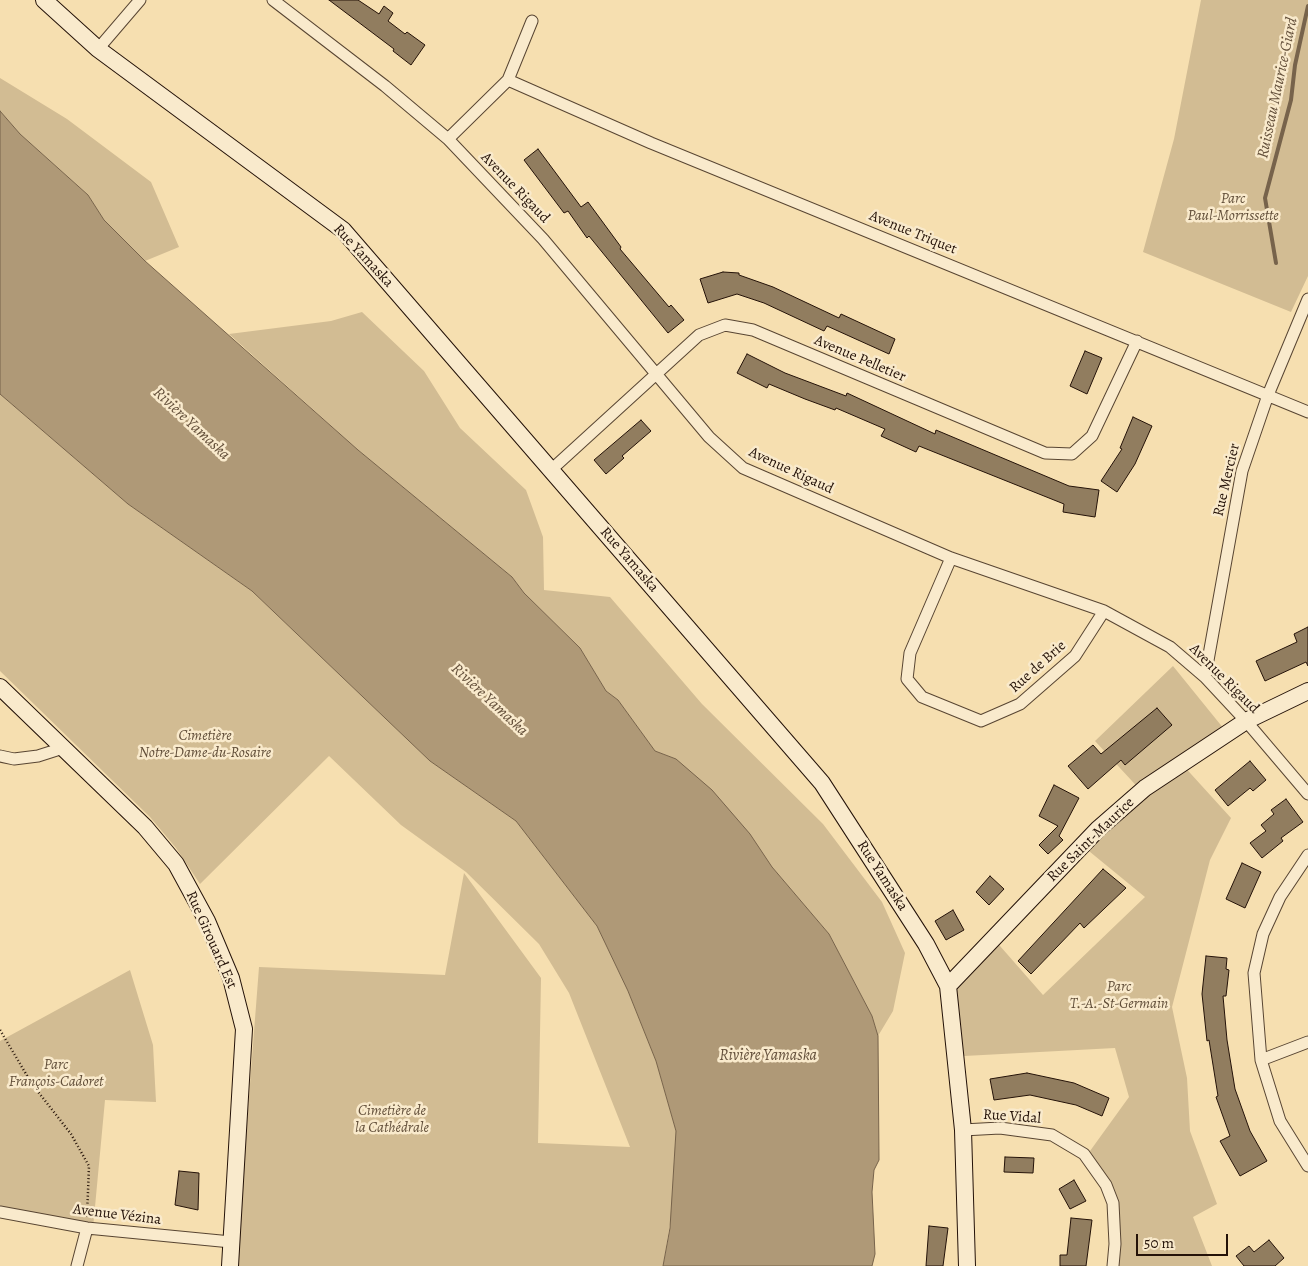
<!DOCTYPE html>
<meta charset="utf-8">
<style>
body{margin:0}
#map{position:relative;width:1308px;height:1266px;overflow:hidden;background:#f6dfb0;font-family:Alegreya,serif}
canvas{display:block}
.scale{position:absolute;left:1136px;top:1234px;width:92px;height:22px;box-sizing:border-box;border:2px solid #241208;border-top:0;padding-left:6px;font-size:15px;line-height:18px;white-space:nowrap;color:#241208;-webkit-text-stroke:4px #f9eacc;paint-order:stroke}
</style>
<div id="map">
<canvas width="1308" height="1266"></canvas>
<div class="scale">50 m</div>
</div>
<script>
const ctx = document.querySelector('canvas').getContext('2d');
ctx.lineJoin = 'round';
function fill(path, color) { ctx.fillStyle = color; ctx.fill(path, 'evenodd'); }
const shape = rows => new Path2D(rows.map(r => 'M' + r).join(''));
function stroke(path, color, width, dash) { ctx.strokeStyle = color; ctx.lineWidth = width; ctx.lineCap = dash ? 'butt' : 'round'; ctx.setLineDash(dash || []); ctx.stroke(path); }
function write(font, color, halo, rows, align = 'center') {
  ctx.font = font + ' Alegreya,serif'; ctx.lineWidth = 5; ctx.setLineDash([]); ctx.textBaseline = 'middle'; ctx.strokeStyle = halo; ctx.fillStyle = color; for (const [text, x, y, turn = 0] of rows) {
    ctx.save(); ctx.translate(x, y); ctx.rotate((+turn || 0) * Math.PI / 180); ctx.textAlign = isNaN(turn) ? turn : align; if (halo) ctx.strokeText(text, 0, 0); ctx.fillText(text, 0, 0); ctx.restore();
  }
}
fill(shape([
 [1201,0,1308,0,1308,276,1291,312,1143,252,1174,139],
 [0,78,67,119,151,182,179,247,145,261,104,220,88,195,20,134,0,111],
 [362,312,424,371,460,428,526,490,543,537,544,590,610,597,702,704,823,824,882,902,905,953,893,1011,878,1036,872,1016,829,934,772,867,750,834,676,759,655,751,618,700,606,691,580,648,524,593,512,577,358,450,229,334,331,321],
 [0,394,128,504,252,591,430,761,516,821,597,926,628,991,656,1061,676,1131,673,1206,663,1266,236,1266,259,967,445,975,464,873,541,978,538,1143,630,1147,569,993,539,944,466,872,401,825,329,756,200,884,176,848,150,817,0,671],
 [1173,666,1224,729,1181,763,1231,818,1210,860,1172,1007,1187,1078,1190,1131,1217,1204,1193,1217,1212,1266,1115,1266,1119,1219,1090,1151,1129,1097,1115,1048,964,1056,948,986,993,938,1043,995,1145,897,1084,847,1144,794,1095,741],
 [130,970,153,1045,156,1102,105,1100,93,1228,0,1212,0,1041]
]), '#d2bc93');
const water = shape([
 [0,111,20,134,88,195,104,220,145,261,358,450,512,577,524,593,580,648,606,691,618,700,655,751,676,759,712,790,750,834,772,867,829,934,872,1016,878,1036,879,1160,874,1170,872,1192,875,1254,872,1266,663,1266,670,1228,676,1131,656,1061,628,991,597,926,516,821,430,761,252,591,128,504,0,394,0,111]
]);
fill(water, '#af9977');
stroke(water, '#77634b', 1);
stroke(shape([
 [1276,263,1265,198,1291,100,1295,65,1308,6]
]), '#77634b', 4);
const building = shape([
 [329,0,358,0,379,14,384,6,393,13,388,21,405,34,407,32,425,45,411,65,393,51,394,49,329,0],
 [538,149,581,207,588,202,621,247,620,249,669,307,671,305,684,320,668,333,589,236,587,238,568,211,564,213,524,160,538,149],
 [723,272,739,273,739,275,773,287,839,318,841,314,895,339,889,354,827,326,824,331,764,303,737,294,708,303,700,279,723,272],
 [1085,351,1102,358,1087,394,1070,386,1085,351],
 [747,354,785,373,846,396,847,393,935,434,936,430,1069,486,1099,490,1095,517,1063,512,1064,504,919,446,916,452,881,436,885,429,836,408,835,410,805,399,769,384,767,388,737,373,747,354],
 [1133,417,1152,426,1135,464,1117,492,1101,481,1122,449,1120,448,1133,417],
 [641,420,651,431,622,456,624,458,606,474,594,460,641,420],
 [1308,627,1308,666,1306,662,1265,681,1256,661,1297,642,1294,634,1308,627],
 [1157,708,1172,725,1125,765,1121,760,1088,789,1068,766,1093,745,1101,754,1157,708],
 [1250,761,1266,780,1253,791,1250,788,1228,806,1215,790,1250,761],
 [1054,785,1079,798,1059,836,1063,840,1048,854,1039,845,1058,826,1039,816,1054,785],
 [1286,799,1303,822,1281,838,1283,841,1262,858,1250,843,1266,831,1261,825,1274,814,1271,810,1286,799],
 [1242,863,1261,872,1245,908,1226,899,1242,863],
 [1103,869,1126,888,1084,928,1080,923,1031,974,1018,961,1103,869],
 [990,876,1004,889,989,905,976,892,990,876],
 [953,910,964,930,946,940,935,921,953,910],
 [1206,956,1227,958,1226,969,1229,970,1226,996,1223,996,1227,1040,1235,1089,1250,1131,1267,1161,1240,1176,1220,1141,1230,1136,1216,1097,1218,1096,1209,1040,1207,1041,1202,994,1206,956],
 [1027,1073,1074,1083,1109,1098,1102,1116,1076,1105,1030,1095,994,1100,990,1079,1027,1073],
 [1005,1157,1034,1158,1033,1173,1004,1172,1005,1157],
 [179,1171,199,1173,198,1210,175,1205,179,1171],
 [1074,1180,1086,1201,1070,1209,1059,1189,1074,1180],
 [1071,1218,1092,1220,1086,1266,1060,1266,1060,1255,1067,1255,1071,1218],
 [929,1226,948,1228,943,1266,926,1266,929,1226],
 [1269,1240,1284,1258,1275,1266,1244,1266,1236,1256,1249,1246,1254,1252,1269,1240]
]);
fill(building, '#917d5f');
stroke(building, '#241208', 1);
const street = shape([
 [273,0,385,86,448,139,543,239,709,437,743,468,951,558,1104,611,1170,647,1205,677,1246,721,1308,794],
 [98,49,140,0],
 [508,80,651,143,1308,412],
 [448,139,508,80,532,21],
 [551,470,699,335,725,325,753,330,1045,453,1072,454,1092,436,1137,341],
 [951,558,910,653,907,679,922,697,981,721,1020,704,1075,656,1104,611],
 [1205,677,1242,471,1268,395,1308,299],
 [0,756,14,759,38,756,63,748],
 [1308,855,1280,897,1263,934,1254,973,1261,1060,1280,1121,1308,1166],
 [1261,1060,1308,1042],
 [963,1130,1000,1128,1052,1135,1084,1154,1106,1185,1113,1203,1115,1244,1113,1266],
 [0,1212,87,1228,231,1242],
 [77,1266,87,1228]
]);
const secondary = shape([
 [44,0,98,49,343,230,822,783,926,944,948,986,963,1130,967,1266],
 [0,687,145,827,176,864,207,921,231,978,244,1029,230,1266],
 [948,986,1098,829,1145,788,1246,721,1308,691]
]);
stroke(street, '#584532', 13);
stroke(secondary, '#241208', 18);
stroke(shape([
 [0,1030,32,1084,71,1134,89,1166,87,1217]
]), '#241208', 2.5, [1, 2.5]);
stroke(street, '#f9eacc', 11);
stroke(secondary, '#f9eacc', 16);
write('15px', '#241208', '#f9eacc', [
 ["Avenue Rigaud",515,188,46],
 ["Avenue Triquet",913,233,22],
 ["Rue Yamaska",363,256,47],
 ["Avenue Pelletier",860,359,23],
 ["Avenue Rigaud",791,471,25],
 ["Rue Mercier",1227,480,-77],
 ["Rue Yamaska",629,560,49],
 ["Rue de Brie",1038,667,-42],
 ["Avenue Rigaud",1224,679,45],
 ["Rue Saint-Maurice",1091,840,-44],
 ["Rue Yamaska",882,876,57],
 ["Rue Girouard Est",211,940,66],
 ["Rue Vidal",1012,1117,4],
 ["Avenue Vézina",117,1215,7]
]);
write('italic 15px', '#614e39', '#f9eacc', [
 ["Parc",1233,199],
 ["Paul-Morrissette",1233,216],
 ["Cimetière",205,736],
 ["Notre-Dame-du-Rosaire",205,753],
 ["Parc",1119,987],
 ["T.-A.-St-Germain",1119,1004],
 ["Parc",56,1065],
 ["François-Cadoret",56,1082],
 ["Cimetière de",392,1111],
 ["la Cathédrale",392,1128]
]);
write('italic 16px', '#634f3a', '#f9eacc', [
 ["Ruisseau Maurice-Giard",1278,88,-78],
 ["Rivière Yamaska",191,424,43],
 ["Rivière Yamaska",489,700,43],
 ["Rivière Yamaska",768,1056]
]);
</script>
